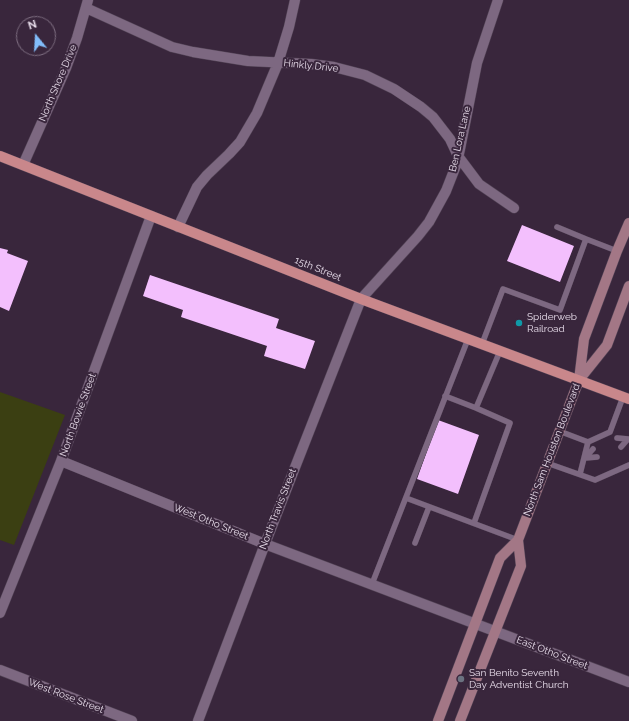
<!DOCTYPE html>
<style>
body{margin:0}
#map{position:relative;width:629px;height:721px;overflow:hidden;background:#39263c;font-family:Raleway,sans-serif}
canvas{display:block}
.north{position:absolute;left:16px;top:16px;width:40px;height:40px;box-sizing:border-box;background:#39263c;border:1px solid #7e6e81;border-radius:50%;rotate:342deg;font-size:11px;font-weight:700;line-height:16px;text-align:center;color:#e6dbe9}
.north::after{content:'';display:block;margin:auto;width:14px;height:18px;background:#81bcfa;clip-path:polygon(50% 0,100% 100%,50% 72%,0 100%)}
</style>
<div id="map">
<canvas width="629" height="721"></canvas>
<div class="north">N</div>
</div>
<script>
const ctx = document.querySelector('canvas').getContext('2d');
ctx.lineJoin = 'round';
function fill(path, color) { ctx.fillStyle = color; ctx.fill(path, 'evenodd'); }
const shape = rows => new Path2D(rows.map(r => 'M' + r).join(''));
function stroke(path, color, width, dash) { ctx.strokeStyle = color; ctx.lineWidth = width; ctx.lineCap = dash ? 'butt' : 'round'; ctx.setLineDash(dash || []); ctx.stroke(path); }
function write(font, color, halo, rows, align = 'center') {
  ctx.font = font + ' Raleway,sans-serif'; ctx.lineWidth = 4; ctx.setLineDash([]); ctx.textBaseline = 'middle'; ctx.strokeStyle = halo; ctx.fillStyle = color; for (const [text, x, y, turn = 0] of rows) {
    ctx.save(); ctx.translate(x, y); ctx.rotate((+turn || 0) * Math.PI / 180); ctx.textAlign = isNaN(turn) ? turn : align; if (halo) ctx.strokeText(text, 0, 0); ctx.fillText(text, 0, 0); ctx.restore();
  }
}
fill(shape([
 [0,392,65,415,14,545,0,540]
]), '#3b3f12');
fill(shape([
 [522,225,574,246,560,282,507,261],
 [0,248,8,250,7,253,28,261,9,311,0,307],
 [150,275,279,319,276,328,315,341,305,369,264,356,267,346,181,317,183,310,143,296],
 [438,420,479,435,458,494,417,479]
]), '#f3bffd');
const lane = shape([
 [586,239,617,251],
 [482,344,503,289,560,310,586,239,557,227],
 [445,396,476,408,500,351],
 [559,431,588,442,610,432,623,397],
 [617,438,628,439,621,447],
 [593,449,585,458,597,457],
 [547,463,595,480,629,465],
 [580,474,588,442],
 [406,498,518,540],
 [474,523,510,423,476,408],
 [415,543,429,507],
 [372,584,468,339]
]);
const street = shape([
 [86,8,172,47,193,52,248,61,311,64,334,67,365,75,394,89,421,107,433,117,450,139,458,156,479,184,514,208],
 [23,165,66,68,77,38,88,0],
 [178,227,197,187,207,175,229,154,240,142,257,113,278,63,289,27,295,0],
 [61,461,265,544,629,682],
 [0,613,61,461,151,216],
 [0,670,132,721],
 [198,721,265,544,361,299,418,236,429,222,446,191,457,163,460,149,477,63,498,0]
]);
const secondary = shape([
 [579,380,607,345,629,286],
 [438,721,500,558,518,540,579,380,584,339,617,251,629,223],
 [460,721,521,566,518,540]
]);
const primary = shape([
 [0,156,361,299,629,399]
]);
stroke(lane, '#534456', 6);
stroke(street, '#534456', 11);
stroke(secondary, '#534456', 11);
stroke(primary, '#534456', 11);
stroke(lane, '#7d6881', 5.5);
stroke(street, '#7d6881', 10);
stroke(secondary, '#a37786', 10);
stroke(primary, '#c9878b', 10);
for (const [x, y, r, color] of [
 [519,323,4,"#0f9aa8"],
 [461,679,4,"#6b7280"]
]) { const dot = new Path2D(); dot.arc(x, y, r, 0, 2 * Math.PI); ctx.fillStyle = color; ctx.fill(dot); stroke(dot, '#39263c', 1.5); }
write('10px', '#e6dbe9', '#39263c', [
 ["Hinkly Drive",311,66,6],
 ["North Shore Drive",58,83,-67],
 ["Ben Lora Lane",460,139,-77],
 ["15th Street",318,269,22],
 ["North Bowie Street",78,415,-70],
 ["North Sam Houston Boulevard",552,450,-69],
 ["North Travis Street",278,509,-69],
 ["West Otho Street",211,522,22],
 ["East Otho Street",552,653,21],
 ["West Rose Street",66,696,21]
]);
write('10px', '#e6dbe9', '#39263c', [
 ["Spiderweb",527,317],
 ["Railroad",527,329],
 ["San Benito Seventh",469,673],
 ["Day Adventist Church",469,685]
], 'left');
</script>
